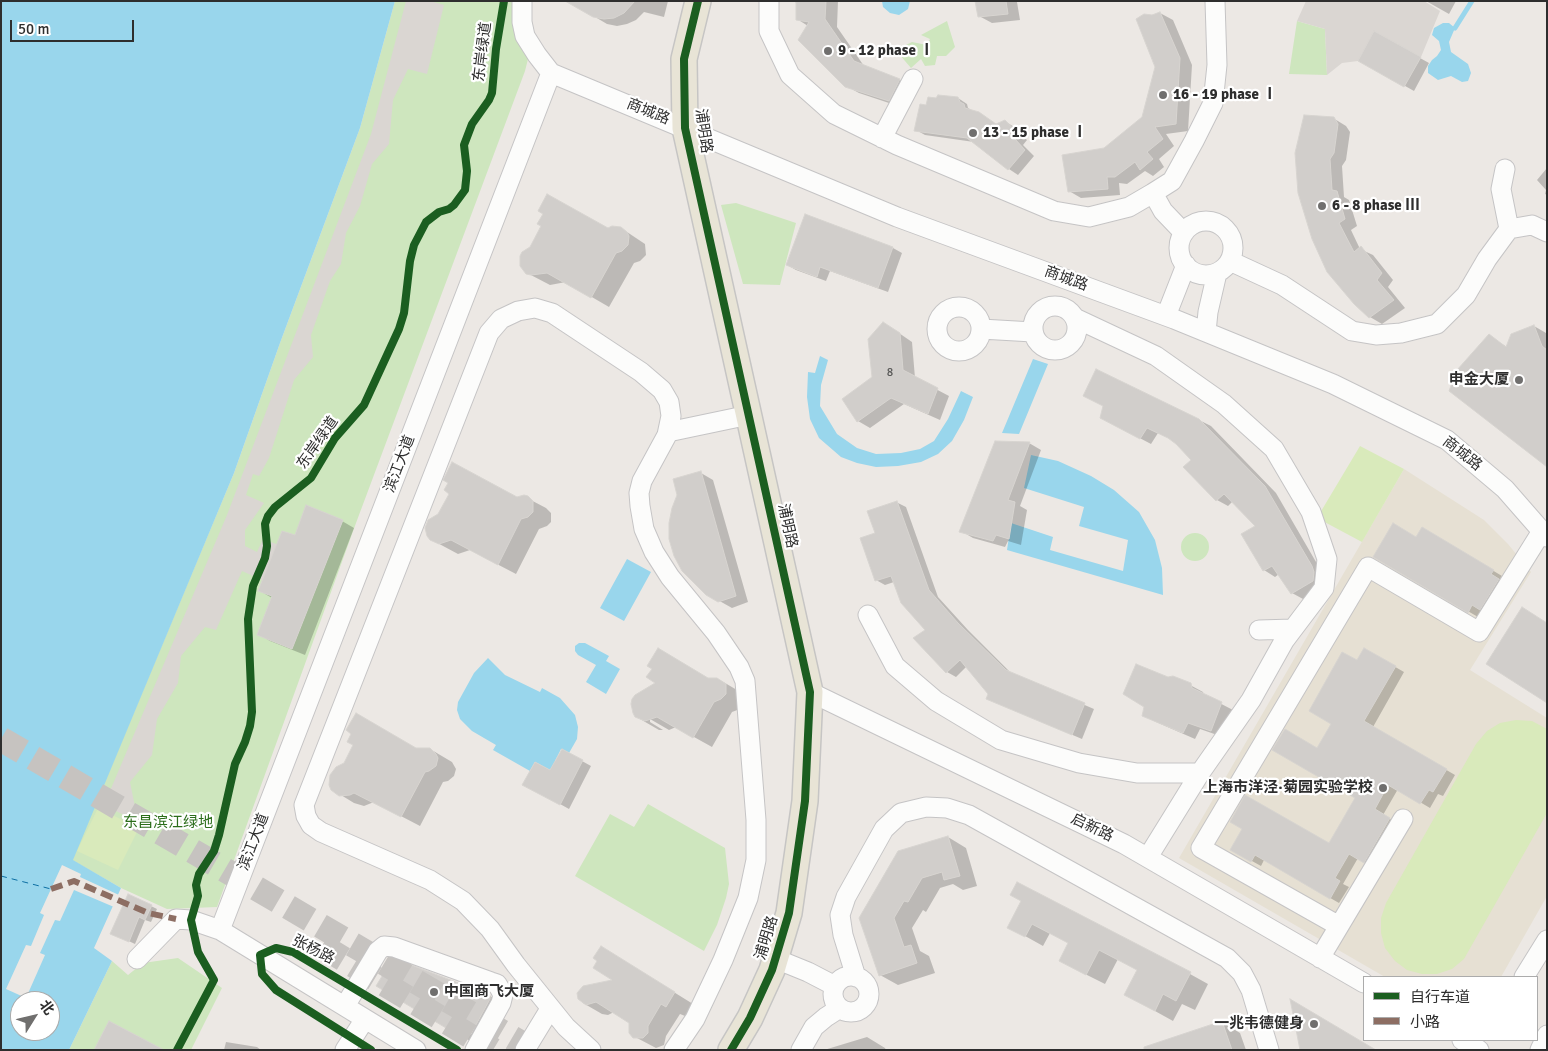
<!DOCTYPE html>
<meta charset="utf-8">
<style>
body{margin:0}
#map{position:relative;width:1548px;height:1051px;overflow:hidden;background:#ece8e4;font-family:Signika,"Noto Sans SC",sans-serif}
canvas{display:block}
.frame{position:absolute;inset:0;border:2px solid #2e2e2e;pointer-events:none}
.legend{position:absolute;left:1363px;top:976px;width:175px;height:65px;box-sizing:border-box;background:#fff;border:1px solid #ababab;margin:0;padding:6px 9px;list-style:none;font-size:15px;color:#2e2e2e}
.legend li{display:flex;align-items:center;gap:10px;height:25px}
.legend b{width:25px;border:1px solid #ababab}
.north{position:absolute;left:10px;top:991px;width:50px;height:50px;box-sizing:border-box;background:#fff;border:1px solid #ababab;border-radius:50%;rotate:54deg;font-size:14px;font-weight:700;line-height:20px;text-align:center;color:#2e2e2e}
.north::after{content:'';display:block;margin:auto;width:18px;height:22px;background:#706f6e;clip-path:polygon(50% 0,100% 100%,50% 72%,0 100%)}
.scale{position:absolute;left:10px;top:20px;width:124px;height:22px;box-sizing:border-box;border:2px solid #2e2e2e;border-top:0;padding-left:6px;font-size:15px;line-height:18px;white-space:nowrap;color:#2e2e2e;-webkit-text-stroke:4px #fff;paint-order:stroke}
</style>
<div id="map">
<canvas width="1548" height="1051"></canvas>
<div class="frame"></div>
<ul class="legend">
<li><b style="height:6px;background:#1b5e20"></b>自行车道</li>
<li><b style="height:6px;background:#8d6e63"></b>小路</li>
</ul>
<div class="north">北</div>
<div class="scale">50 m</div>
</div>
<script>
const ctx = document.querySelector('canvas').getContext('2d');
ctx.lineJoin = 'round';
function fill(path, color) { ctx.fillStyle = color; ctx.fill(path, 'evenodd'); }
const shape = rows => new Path2D(rows.map(r => 'M' + r).join(''));
function stroke(path, color, width, dash) { ctx.strokeStyle = color; ctx.lineWidth = width; ctx.lineCap = dash ? 'butt' : 'round'; ctx.setLineDash(dash || []); ctx.stroke(path); }
function write(font, color, halo, rows, align = 'center') {
  ctx.font = font + ' Signika,"Noto Sans SC",sans-serif'; ctx.lineWidth = 4.5; ctx.setLineDash([]); ctx.textBaseline = 'middle'; ctx.strokeStyle = halo; ctx.fillStyle = color; for (const [text, x, y, turn = 0] of rows) {
    ctx.save(); ctx.translate(x, y); ctx.rotate((+turn || 0) * Math.PI / 180); ctx.textAlign = isNaN(turn) ? turn : align; if (halo) ctx.strokeText(text, 0, 0); ctx.fillText(text, 0, 0); ctx.restore();
  }
}
fill(shape([
 [1404,469,1484,520,1508,544,1531,572,1470,670,1547,718,1547,896,1501,977,1385,977,1179,858]
]), '#e6e0d3');
fill(shape([
 [395,1,532,1,528,59,525,71,356,523,217,907,167,909,121,888,72,860,234,473,280,343,360,128],
 [947,21,955,47,946,56,937,56,935,65,925,66,921,59,911,68,899,54,904,46,912,42,927,45,930,39,921,35],
 [1297,21,1325,29,1327,75,1289,74],
 [736,203,796,223,780,285,743,284,721,205],
 '1181 547a14 14 0 1 1 28 0a14 14 0 1 1-28 0Z',
 [648,804,725,848,729,884,726,898,717,925,704,951,575,876,610,814,634,827],
 [178,958,222,988,191,1050,69,1050,112,961,128,975,143,963]
]), '#cee6be');
fill(shape([
 [1360,446,1404,469,1362,542,1317,518],
 [1516,720,1532,721,1547,729,1547,813,1464,959,1452,969,1437,974,1422,974,1407,970,1395,961,1385,948,1381,933,1381,918,1386,903,1476,744,1487,731,1500,723],
 [98,808,139,828,118,870,77,851]
]), '#d9eabb');
fill(shape([
 [406,1,430,1,444,5,427,74,408,69,393,100,389,144,372,164,360,206,346,233,341,264,330,281,311,335,313,357,294,380,269,458,259,476,253,474,246,495,264,503,245,530,245,546,257,552,263,539,284,547,269,583,242,571,216,630,205,627,181,656,178,683,157,719,152,755,130,782,138,822,104,805,227,515,371,134],
 [1306,1,1424,1,1440,11,1421,57,1374,31,1358,61,1342,63,1327,75,1325,29,1297,21]
]), '#dad6d2');
fill(shape([
 [1,1,395,1,360,128,280,343,234,473,73,860,121,888,94,948,112,961,69,1050,1,1050],
 [20,1001,50,1001,50,1031,20,1031],
 [882,1,910,1,908,9,899,15,890,13,883,7],
 [1443,23,1449,23,1455,28,1449,42,1451,52,1468,64,1471,73,1468,81,1462,82,1451,76,1438,80,1428,73,1428,66,1432,60,1437,56,1441,50,1439,41,1432,35,1434,28],
 [820,356,828,360,821,385,820,406,837,434,857,448,876,454,901,453,920,449,934,441,948,419,961,391,973,397,964,420,952,441,938,454,921,462,898,466,876,467,857,463,841,457,819,438,810,419,807,397,808,372,815,373],
 [1033,359,1048,364,1019,434,1002,433],
 [1031,455,1058,461,1091,476,1114,490,1139,512,1155,540,1162,568,1163,595,1007,550,1011,523,1053,537,1050,550,1123,571,1128,540,1079,526,1084,507,1024,488],
 [627,559,651,572,624,621,600,608],
 [579,643,585,643,609,656,606,661,620,669,606,694,586,682,596,665,578,655,575,651,575,646],
 [488,658,505,675,540,692,542,688,560,698,575,715,578,727,577,739,569,753,561,749,555,761,562,765,557,774,535,762,530,771,493,750,496,745,472,731,460,719,457,710,458,702,474,673]
]), '#99d6ec');
fill(shape([
 [62,865,81,874,80,877,119,895,114,907,74,890,60,921,55,920,40,953,45,955,26,998,6,989,26,945,31,946,44,915,40,913]
]), '#ece8e4');
fill(shape([
 [577,1,668,1,664,17,644,12,636,20,627,24,617,26,607,24,585,11],
 [793,1,838,1,837,27,864,66,900,80,912,87,901,107,859,93,846,86,808,26,797,19,797,3],
 [976,1,1025,1,1017,2,1020,20,992,23,979,16],
 [1426,1,1456,1,1449,14],
 [1160,13,1173,20,1192,65,1188,131,1166,134,1174,146,1159,159,1164,167,1153,176,1145,171,1127,184,1119,183,1120,195,1081,198,1069,191,1105,149,1144,118,1156,67,1152,16],
 [1375,33,1429,63,1414,91,1359,60],
 [958,98,967,104,968,108,997,125,1005,121,1014,127,1027,140,1023,145,1034,156,1018,175,1009,169,974,142,925,135,916,130,927,107],
 [1333,118,1346,126,1350,132,1346,160,1342,166,1344,197,1349,200,1357,226,1351,230,1360,249,1373,255,1393,280,1388,287,1405,308,1382,324,1370,317,1313,239],
 [1547,168,1547,195,1545,194,1546,190,1537,180],
 [805,216,893,248,902,253,888,292,830,271,826,281,796,270,787,265],
 [621,228,645,244,646,255,640,261,634,263,609,307,566,282,550,285,527,273,608,230],
 [1534,326,1546,333,1547,336,1547,465,1489,336,1507,347],
 [896,331,912,342,915,378,949,396,940,420,904,404,870,428,858,421,873,377],
 [1199,420,1211,426,1276,493,1323,574,1324,587,1303,599,1292,593,1279,574,1275,577,1264,570,1257,526,1233,501,1228,506,1217,500,1193,460,1172,439,1158,433,1151,444,1113,424],
 [1029,443,1041,450,1020,506,1027,510,1021,545,1008,541,1005,547,973,538,961,531],
 [701,473,713,480,748,602,732,608,707,594],
 [527,498,546,508,551,513,551,522,547,526,539,529,516,574,470,550,458,554,430,539,516,499],
 [896,502,906,507,938,597,968,630,1012,674,1094,709,1082,739,988,699,990,693,967,666,956,677,947,672,926,630,894,582,885,585,876,580,877,534],
 [342,521,354,528,305,655,270,641,258,634,272,598,260,591,295,537],
 [1422,528,1502,576,1499,580,1507,585,1489,614,1482,609,1478,617,1375,557,1417,539],
 [1364,649,1404,672,1373,727,1455,775,1443,796,1438,794,1430,808,1398,789,1383,815,1399,824,1373,867,1358,858,1343,884,1349,887,1339,903,1264,860,1261,866,1232,850,1329,845,1356,797,1318,750,1333,724,1357,661],
 [1168,678,1190,685,1203,692,1204,695,1233,710,1223,737,1200,729,1195,739,1156,722,1143,715],
 [708,680,720,680,742,693,740,709,732,712,712,747,676,727,669,730,650,719,650,722,663,730,659,730,640,719],
 [416,749,430,749,452,762,456,769,454,776,448,781,443,782,420,826,374,802,364,806,354,803,336,792],
 [562,750,591,766,569,809,524,784,551,772],
 [948,837,966,848,977,886,963,890,953,884,940,888,926,912,923,910,912,928,920,951,929,956,935,973,898,985,880,975,861,918],
 [1022,901,1190,974,1208,984,1195,1010,1182,1004,1173,1021,1126,995,1139,970,1118,959,1105,984,1079,971,1070,943,1050,933,1043,946,1009,927],
 [151,906,157,909,151,922,145,920,135,944,118,936],
 [619,958,693,1004,685,1016,680,1014,666,1036,664,1045,656,1048,637,1038,630,1023,614,1012,608,1015,602,1014,583,1003,579,999,615,981],
 [378,986,490,996,502,1003,470,1041],
 [1222,1022,1240,1033,1246,1050,1169,1050],
 [867,1037,885,1048,886,1050,824,1050],
 [226,1042,257,1047,261,1050,224,1050]
]), '#0003');
stroke(shape([
 [1455,28,1472,1]
]), '#99d6ec', 5);
stroke(shape([
 [1,876,51,889]
]), '#0d6fa3', 1, [6, 5]);
const building = shape([
 [565,1,635,1,624,13,614,18,604,19,593,17,565,1],
 [796,1,826,1,825,19,854,61,900,79,889,101,845,87,798,40,809,22,796,20,796,1],
 [975,1,1006,1,1008,14,978,17,975,1],
 [1160,12,1180,58,1176,124,1155,127,1163,139,1147,152,1153,159,1140,170,1135,162,1115,177,1107,177,1108,189,1068,192,1062,155,1104,148,1142,117,1155,67,1136,19,1144,14,1152,15,1160,12],
 [1374,31,1421,57,1404,87,1358,61,1374,31],
 [938,95,958,97,960,102,964,104,965,108,979,112,996,124,1005,120,1019,135,1015,139,1025,150,1008,170,967,138,914,131,920,104,926,105,928,97,936,98,938,95],
 [1304,115,1334,117,1338,124,1334,153,1330,159,1332,190,1337,191,1345,219,1339,223,1354,252,1361,246,1382,273,1377,280,1394,300,1369,318,1354,304,1327,272,1312,239,1298,193,1295,153,1304,115],
 [547,194,608,228,612,226,621,227,627,232,629,236,628,245,622,251,616,253,591,298,547,273,531,275,526,274,520,266,520,256,522,252,530,247,541,226,537,224,543,214,538,211,547,194],
 [805,214,893,247,878,288,820,267,817,277,786,265,805,214],
 [883,322,900,333,903,370,938,388,928,414,891,398,857,422,842,399,872,377,868,339,883,322],
 [1534,325,1542,346,1547,350,1547,467,1449,391,1457,370,1489,334,1506,347,1511,334,1534,325],
 [1096,369,1199,419,1265,486,1312,566,1314,572,1313,581,1291,594,1272,566,1263,571,1241,534,1255,526,1224,494,1216,501,1183,467,1191,460,1176,444,1168,438,1147,428,1140,439,1100,418,1103,406,1083,396,1096,369],
 [995,441,1030,442,1008,500,1015,502,1009,539,996,535,993,541,959,532,995,441],
 [452,462,517,497,524,495,528,496,533,501,533,512,528,517,521,519,498,565,451,540,439,544,430,540,427,536,425,528,428,520,438,514,449,494,444,490,448,483,443,480,452,462],
 [701,471,736,596,718,602,706,595,682,571,674,556,669,539,669,523,672,508,677,495,673,479,701,471],
 [897,501,929,590,958,623,1006,670,1085,703,1072,735,986,699,988,694,960,660,946,673,913,638,925,630,901,603,891,576,875,581,860,538,875,533,867,511,897,501],
 [306,505,343,520,292,649,257,635,272,596,258,591,282,531,295,535,306,505],
 [1393,523,1416,537,1422,527,1494,570,1491,574,1499,579,1480,610,1472,605,1468,613,1373,557,1393,523],
 [1522,607,1547,623,1547,703,1486,664,1522,607],
 [658,648,708,678,717,678,726,684,726,694,721,699,714,702,693,738,657,717,645,721,635,717,633,713,631,704,632,699,635,695,655,683,646,677,652,669,647,666,658,648],
 [1364,648,1396,666,1364,721,1447,769,1433,792,1429,790,1420,804,1388,785,1375,809,1390,818,1364,863,1349,854,1335,878,1340,881,1330,899,1255,855,1251,862,1230,850,1242,829,1230,822,1245,795,1329,843,1355,798,1272,750,1285,729,1317,748,1331,724,1309,711,1342,652,1357,660,1364,648],
 [1136,664,1168,677,1173,676,1191,683,1192,688,1222,702,1211,731,1188,723,1183,733,1142,716,1144,707,1123,694,1136,664],
 [356,713,416,748,430,748,436,754,438,758,436,766,429,771,425,772,401,817,354,793,350,795,339,796,331,790,329,785,330,775,336,767,344,763,353,745,347,742,351,734,346,730,356,713],
 [562,749,583,760,560,805,522,785,535,762,550,770,562,749],
 [948,836,960,876,944,880,942,872,922,878,908,902,904,901,894,918,904,947,911,945,917,963,879,976,859,918,898,851,948,836],
 [1017,882,1191,972,1176,1001,1163,994,1155,1011,1124,995,1137,970,1099,950,1086,975,1059,961,1068,943,1032,924,1025,937,1007,928,1021,901,1010,895,1017,882],
 [128,894,152,905,145,920,139,917,129,942,110,934,128,894],
 [601,946,675,992,666,1007,661,1004,648,1026,648,1033,643,1038,633,1038,629,1033,629,1023,596,1002,586,1005,578,999,577,993,583,986,612,980,593,968,597,961,593,958,601,946],
 [393,958,490,995,490,999,471,1034,462,1036,456,1034,376,986,393,958],
 [1290,999,1376,1050,1300,1050,1290,999],
 [109,1021,164,1050,94,1050,109,1021],
 [1222,1021,1232,1050,1144,1050,1144,1047,1222,1021]
]);
fill(building, '#d1cecb');
stroke(building, '#d7d4d0', 1);
stroke(shape([
 [1,739,533,1050],
 [322,946,493,1050]
]), '#c6c3c0', 25, [25, 12]);
const minor = shape([
 [522,1,522,22,525,36,537,55,551,73,897,217,1174,319,1333,384,1447,440,1505,489,1547,537],
 [769,1,769,31,790,75,834,114,897,145,1054,211,1089,217,1129,207,1153,193,1163,211,1184,233],
 [882,138,913,79],
 [1505,169,1501,189,1509,229],
 [1153,193,1172,181,1194,141,1213,103,1217,65,1215,1],
 '1179 248a27 27 0 1 1 54 0a27 27 0 1 1-54 0Z',
 [1230,261,1282,285,1352,331,1376,335,1401,333,1437,324,1466,295,1487,259,1509,229,1532,225,1547,232],
 '1033 328a22 22 0 1 1 44 0a22 22 0 1 1-44 0Z',
 '937 329a22 22 0 1 1 44 0a22 22 0 1 1-44 0Z',
 [1166,316,1186,265],
 [1075,318,1156,356,1224,404,1274,449,1311,512,1327,559,1324,588,1284,641,1251,700,1200,773,1148,857],
 [981,329,1033,332],
 [1206,332,1208,312,1217,273],
 [668,432,749,415],
 [868,615,895,666,936,701,1001,740,1079,763,1137,773,1200,773],
 [1259,630,1293,629],
 [810,692,1124,844,1364,983],
 [1339,926,1201,848,1368,567,1479,632,1542,531],
 [220,930,551,73],
 [1320,958,1403,819],
 [137,959,176,919,191,920,220,930,416,1050],
 [776,959,808,972,835,986],
 '833 994a18 18 0 1 1 36 0a18 18 0 1 1-36 0Z',
 [856,977,843,935,840,915,846,897,884,829,901,813,926,807,947,808,969,815,1227,958,1242,973,1251,990,1269,1050],
 [1524,977,1547,940],
 [345,1006,378,951,384,946,394,947,491,982,497,984,500,989,503,995,501,1003,475,1050],
 [1462,1040,1479,1050],
 [345,1050,365,1019],
 [525,1050,550,1009],
 [591,1050,566,1027,516,965,490,929,463,901,430,880,321,832,311,825,306,816,304,805,489,333,501,319,518,311,535,308,552,313,641,372,662,390,669,402,671,416,667,435,642,481,639,493,640,506,644,529,654,552,670,577,716,633,739,667,745,681,756,820,756,860,748,898,723,960,695,1019,674,1050],
 [801,1050,814,1027,826,1017,840,1008],
 [1540,1050,1547,1035]
]);
const major = shape([
 [698,1,684,59,685,128,810,692,805,801,789,913,772,970,750,1018,731,1050]
]);
stroke(minor, '#c5c4c5', 21);
stroke(major, '#c6c5c4', 28);
stroke(minor, '#fcfcfb', 19);
stroke(major, '#e8e4d6', 25);
stroke(shape([
 [51,889,74,881,148,913,176,919]
]), '#8d6e63', 6, [12, 6]);
stroke(shape([
 [698,1,684,59,685,128,810,692,805,801,789,913,772,970,750,1018,731,1050],
 [177,1050,214,980,198,952,191,920,198,896,196,885,199,874,214,851,219,835,235,764,245,742,250,726,252,712,248,619,253,586,265,558,267,546,265,524,268,516,275,507,311,478,335,438,364,405,399,329,404,313,410,261,414,245,426,222,439,212,449,209,454,205,465,190,467,171,464,145,472,124,489,100,492,93,496,49,504,1],
 [371,1050,276,990,262,974,260,955,276,948,293,952,457,1050]
]), '#1b5e20', 8);
for (const [x, y, r, color] of [
 [828,51,5,"#706f6e"],
 [1163,95,5,"#706f6e"],
 [973,133,5,"#706f6e"],
 [1322,206,5,"#706f6e"],
 [1519,380,5,"#706f6e"],
 [1383,788,5,"#706f6e"],
 [434,992,5,"#706f6e"],
 [1314,1024,5,"#706f6e"]
]) { const dot = new Path2D(); dot.arc(x, y, r, 0, 2 * Math.PI); ctx.fillStyle = color; ctx.fill(dot); stroke(dot, '#fff', 2); }
write('12px', '#585857', null, [
 ["8",890,373]
]);
write('bold 15px', '#2e2e2e', '#fff', [
 ["9 - 12 phase Ⅰ",838,51],
 ["16 - 19 phase Ⅰ",1173,95],
 ["13 - 15 phase Ⅰ",983,133],
 ["6 - 8 phase Ⅲ",1332,206],
 ["申金大厦",1509,380,"right"],
 ["上海市洋泾·菊园实验学校",1373,788,"right"],
 ["中国商飞大厦",444,992],
 ["一兆韦德健身",1304,1024,"right"]
], 'left');
write('15px', '#2e2e2e', '#fff', [
 ["东岸绿道",483,52,-83],
 ["商城路",648,112,22],
 ["浦明路",703,131,82],
 ["商城路",1066,279,20],
 ["东岸绿道",318,443,-55],
 ["商城路",1462,454,38],
 ["滨江大道",400,464,-69],
 ["浦明路",787,526,78],
 ["启新路",1092,828,26],
 ["滨江大道",254,842,-69],
 ["浦明路",767,938,-73],
 ["张杨路",313,950,27]
]);
write('15px', '#2c6e1b', '#fff', [
 ["东昌滨江绿地",168,823]
]);
</script>
